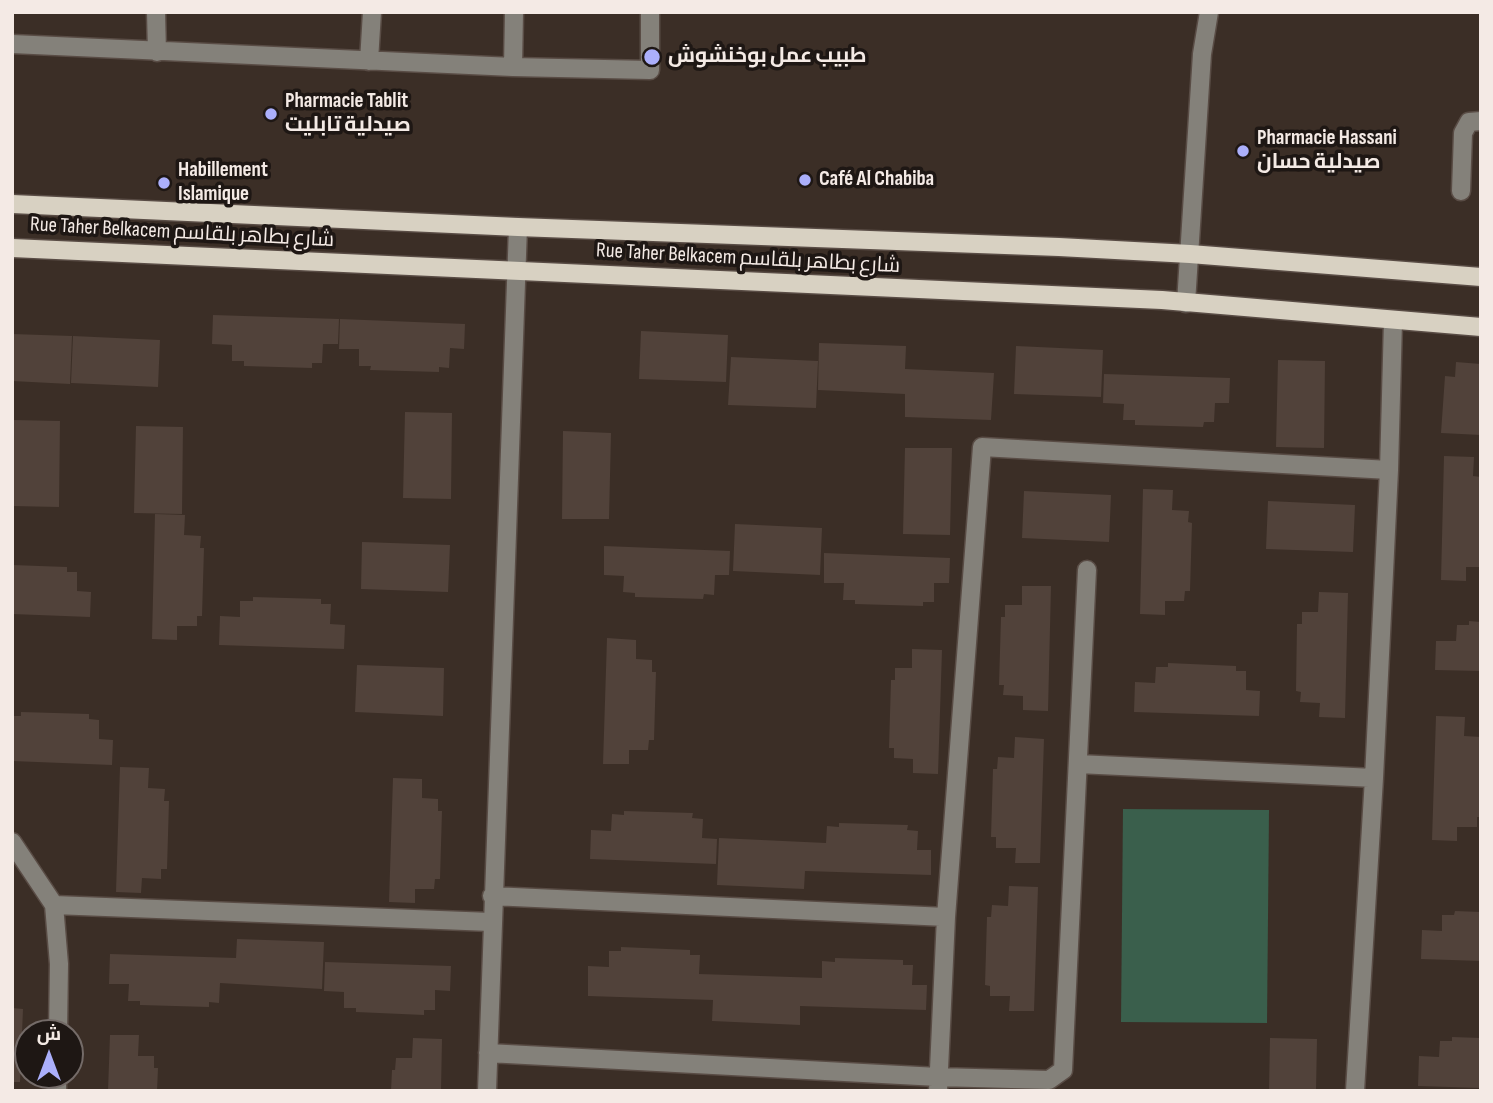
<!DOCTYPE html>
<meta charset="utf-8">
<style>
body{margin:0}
#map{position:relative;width:1493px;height:1103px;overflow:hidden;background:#3b2e26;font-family:"Sofia Sans Condensed",Cairo,sans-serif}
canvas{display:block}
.frame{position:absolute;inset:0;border:14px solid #f4eae5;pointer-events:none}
.north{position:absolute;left:14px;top:1019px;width:70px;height:70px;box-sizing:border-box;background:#1e1714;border:2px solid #746b68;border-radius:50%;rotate:0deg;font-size:19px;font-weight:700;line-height:28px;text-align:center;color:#f4eae5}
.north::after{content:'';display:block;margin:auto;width:24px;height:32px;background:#abaffb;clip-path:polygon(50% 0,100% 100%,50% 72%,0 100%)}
</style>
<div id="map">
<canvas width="1493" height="1103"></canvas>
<div class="frame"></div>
<div class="north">ش</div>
</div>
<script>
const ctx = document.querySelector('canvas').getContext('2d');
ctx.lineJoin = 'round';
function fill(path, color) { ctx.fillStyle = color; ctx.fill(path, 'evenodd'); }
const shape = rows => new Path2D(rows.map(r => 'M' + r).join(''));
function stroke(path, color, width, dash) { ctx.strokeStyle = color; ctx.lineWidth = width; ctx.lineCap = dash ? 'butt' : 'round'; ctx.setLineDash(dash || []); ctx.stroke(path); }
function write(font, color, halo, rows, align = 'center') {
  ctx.font = font + ' "Sofia Sans Condensed",Cairo,sans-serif'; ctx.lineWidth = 7; ctx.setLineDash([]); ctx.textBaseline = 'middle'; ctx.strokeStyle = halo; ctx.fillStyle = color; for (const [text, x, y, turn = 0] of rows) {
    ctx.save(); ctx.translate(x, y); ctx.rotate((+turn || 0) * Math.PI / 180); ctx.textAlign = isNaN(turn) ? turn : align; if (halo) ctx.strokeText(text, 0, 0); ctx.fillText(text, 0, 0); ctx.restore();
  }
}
fill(shape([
 [1123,809,1269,810,1267,1023,1121,1022]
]), '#3a5f4c');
fill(shape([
 [213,315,339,319,338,344,323,344,322,363,312,363,312,368,244,366,244,361,232,361,232,345,212,344],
 [340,319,465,324,464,349,450,348,449,368,439,367,439,372,370,370,371,366,359,366,359,349,339,349],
 [641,331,728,335,726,382,639,379],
 [12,334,72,336,70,384,12,381],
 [73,336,160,340,158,387,71,383],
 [819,343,906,346,905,369,994,373,991,420,905,417,905,394,818,390],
 [1016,346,1103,350,1101,397,1014,394],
 [731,357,818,361,816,408,728,405],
 [1278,360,1325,361,1324,448,1276,447],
 [1456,362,1481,364,1481,435,1441,433,1445,376,1455,377],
 [1104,374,1230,378,1229,403,1215,403,1214,422,1204,422,1203,427,1135,425,1135,420,1123,420,1124,404,1103,403],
 [405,412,452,413,451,499,403,498],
 [13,420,60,421,59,507,12,506],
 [136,426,183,427,182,514,134,513],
 [563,431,611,433,609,519,562,519],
 [905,448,952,448,950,535,903,534],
 [1444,456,1474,457,1473,476,1481,477,1481,567,1466,567,1466,581,1441,580],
 [1143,489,1173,490,1172,510,1189,511,1188,522,1192,523,1190,591,1185,591,1184,601,1165,601,1165,615,1140,614],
 [1024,491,1111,495,1109,542,1022,538],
 [1268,501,1355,505,1353,552,1266,549],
 [155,514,185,515,184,535,201,536,200,548,204,548,202,616,197,616,197,626,177,626,177,640,152,639],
 [735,524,822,528,820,575,733,571],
 [362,542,450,545,448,592,361,589],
 [604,546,730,551,729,575,715,575,714,595,704,594,703,599,635,597,635,593,623,592,624,576,604,575],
 [824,553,950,558,949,583,934,583,934,602,923,602,923,606,855,604,855,600,843,600,844,583,824,583],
 [12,565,67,567,67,572,77,572,77,591,91,592,90,617,12,614],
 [1022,586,1051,586,1048,711,1023,710,1023,696,1003,695,1004,685,999,685,1001,617,1005,617,1005,605,1022,605],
 [1319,592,1348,593,1345,718,1319,717,1320,703,1300,702,1301,692,1296,691,1297,624,1302,624,1302,612,1318,612],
 [253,597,321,599,321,604,331,604,330,624,345,625,344,649,219,645,220,616,240,617,240,601,253,601],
 [1469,621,1481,622,1481,671,1435,670,1436,641,1456,641,1457,625,1469,625],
 [607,638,636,640,636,659,652,660,652,672,656,672,654,740,649,740,648,750,629,750,629,764,603,764],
 [912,649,942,650,938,774,913,773,913,759,894,758,894,748,889,748,891,680,895,680,895,668,912,668],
 [1168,663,1236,666,1236,671,1246,671,1246,690,1260,691,1259,716,1134,712,1135,682,1155,683,1156,667,1168,667],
 [357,665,444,668,443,716,355,712],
 [21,712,89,714,89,719,99,720,99,739,113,740,112,765,12,761,12,716,21,716],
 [1436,716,1465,717,1464,736,1481,737,1481,817,1477,817,1477,827,1457,827,1457,841,1432,840],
 [1015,737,1044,739,1040,863,1015,863,1016,848,996,848,996,837,991,837,993,769,997,769,998,757,1014,758],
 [120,767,149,768,148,788,165,789,164,801,169,801,167,869,161,869,161,879,142,878,141,893,116,892],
 [393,778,422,779,422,798,438,799,438,811,442,811,440,879,435,879,434,889,415,889,415,903,389,902],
 [624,811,693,813,692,818,703,819,702,838,717,839,716,864,590,859,591,830,611,831,612,814,624,815],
 [839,823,908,825,907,830,918,831,917,850,931,850,931,875,805,871,804,889,717,885,719,838,826,843,827,826,839,827],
 [1009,886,1038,887,1034,1011,1009,1011,1010,996,990,996,990,986,985,985,987,917,991,917,992,905,1008,906],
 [1455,911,1481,912,1481,961,1421,959,1422,930,1442,931,1442,915,1454,915],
 [237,939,324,942,322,989,220,983,219,1003,209,1002,209,1007,140,1005,140,1001,128,1001,129,984,109,984,110,954,236,958],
 [621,947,690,950,690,955,700,955,699,974,822,978,822,961,835,962,835,958,903,960,903,965,913,965,912,985,927,985,926,1010,800,1006,800,1025,712,1021,713,1000,588,996,588,966,609,967,609,951,621,951],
 [325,962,451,966,450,991,435,990,435,1010,424,1010,424,1015,356,1012,356,1008,344,1008,344,992,324,991],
 [12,1008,23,1009,20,1082,12,1082],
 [110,1035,139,1035,138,1056,154,1056,154,1068,158,1068,157,1091,108,1091],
 [1452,1037,1481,1038,1481,1088,1418,1086,1419,1056,1439,1057,1440,1041,1452,1041],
 [413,1038,442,1039,441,1091,391,1091,392,1070,395,1070,396,1058,412,1058],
 [1270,1038,1317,1039,1316,1091,1269,1091]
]), '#51423a');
const minor = shape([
 [156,12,157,52],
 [12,44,513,67,650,70,650,12],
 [369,61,372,12],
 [513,67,514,12],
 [1461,191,1463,133,1469,122,1481,121],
 [1186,303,1202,54,1209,12],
 [1078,764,1374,778],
 [12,842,54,905,59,964,58,1033],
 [492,896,946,917],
 [54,905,491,922],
 [488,1053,938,1077,1049,1080,1063,1070,1087,570],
 [57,1091,57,1075],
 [487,1091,518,227],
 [938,1091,946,917,982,447,1389,470],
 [1355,1091,1374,778,1389,470,1393,321]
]);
const major = shape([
 [12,204,518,227,1059,247,1190,254,1481,277],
 [12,248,1162,300,1481,327]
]);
stroke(minor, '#594c45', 21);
stroke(major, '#594c45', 21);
stroke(minor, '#84817a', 18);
stroke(major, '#d8d1c2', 18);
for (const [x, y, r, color] of [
 [652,57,9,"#abaffb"],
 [271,114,7,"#abaffb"],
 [1243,151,7,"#abaffb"],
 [805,180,7,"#abaffb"],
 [164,183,7,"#abaffb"]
]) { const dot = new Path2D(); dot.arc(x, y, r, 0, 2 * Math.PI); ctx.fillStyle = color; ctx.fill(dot); stroke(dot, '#1e1714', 2.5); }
write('bold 21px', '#f4eae5', '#1e1714', [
 ["طبيب عمل بوخنشوش",668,57],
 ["Pharmacie Tablit",285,102],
 ["صيدلية تابليت",285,126],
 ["Pharmacie Hassani",1257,139],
 ["صيدلية حسان",1257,163],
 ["Habillement",178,171],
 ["Islamique",178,195],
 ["Café Al Chabiba",819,180]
], 'left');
write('21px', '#f4eae5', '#1e1714', [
 ["Rue Taher Belkacem شارع بطاهر بلقاسم",182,233,3],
 ["Rue Taher Belkacem شارع بطاهر بلقاسم",748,259,3]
]);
</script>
